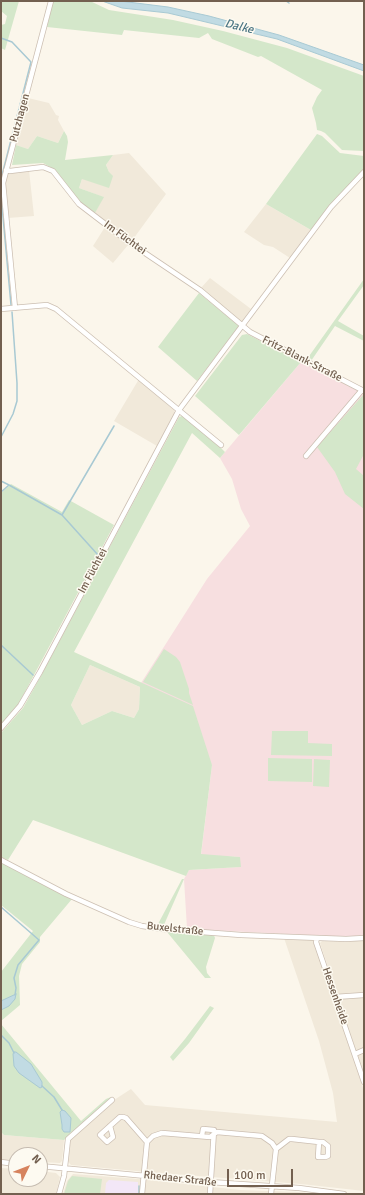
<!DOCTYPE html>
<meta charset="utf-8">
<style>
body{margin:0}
#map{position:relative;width:365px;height:1195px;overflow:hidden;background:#fbf6eb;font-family:Signika,sans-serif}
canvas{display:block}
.frame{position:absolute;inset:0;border:2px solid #736050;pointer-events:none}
.north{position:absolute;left:8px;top:1147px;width:40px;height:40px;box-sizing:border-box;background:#fdfaf1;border:1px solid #c6bcb1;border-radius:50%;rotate:47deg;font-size:11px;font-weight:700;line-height:16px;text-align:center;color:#736050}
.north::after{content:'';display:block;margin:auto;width:14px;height:18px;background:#d6835e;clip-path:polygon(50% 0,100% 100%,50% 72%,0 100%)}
.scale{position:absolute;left:227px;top:1169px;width:66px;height:18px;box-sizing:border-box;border:2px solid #736050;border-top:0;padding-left:5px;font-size:12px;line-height:14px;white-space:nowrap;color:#736050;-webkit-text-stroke:3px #fdfaf1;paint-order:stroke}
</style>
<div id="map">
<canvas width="365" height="1195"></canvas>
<div class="frame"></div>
<div class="north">N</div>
<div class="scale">100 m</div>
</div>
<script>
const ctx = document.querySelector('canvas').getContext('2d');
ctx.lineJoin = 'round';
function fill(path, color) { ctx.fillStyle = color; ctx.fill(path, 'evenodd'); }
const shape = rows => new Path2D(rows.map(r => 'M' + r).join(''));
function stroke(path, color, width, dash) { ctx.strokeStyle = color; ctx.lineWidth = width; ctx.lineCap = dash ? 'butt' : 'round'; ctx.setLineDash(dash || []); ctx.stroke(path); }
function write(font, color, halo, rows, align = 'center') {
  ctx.font = font + ' Signika,sans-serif'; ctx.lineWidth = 3; ctx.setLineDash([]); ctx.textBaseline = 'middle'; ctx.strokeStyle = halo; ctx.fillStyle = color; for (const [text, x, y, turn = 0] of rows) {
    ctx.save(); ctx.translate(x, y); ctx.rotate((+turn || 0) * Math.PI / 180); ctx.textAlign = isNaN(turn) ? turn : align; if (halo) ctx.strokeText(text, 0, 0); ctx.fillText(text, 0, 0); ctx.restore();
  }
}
fill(shape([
 [28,98,49,103,56,115,59,116,58,120,64,131,58,143,37,136,28,149,16,145],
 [129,153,166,194,131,242,95,213,103,197,79,188,82,179,109,172,106,165,113,155],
 [29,170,34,216,8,218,5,183,7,174],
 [266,204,311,230,290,258,273,247,264,245,244,232],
 [105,227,128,245,113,263,93,246],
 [210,278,251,309,241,323,200,289],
 [139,379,174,410,174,414,157,446,114,421],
 [90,665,140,687,139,709,134,718,112,711,82,725,71,705],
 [284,938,311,939,314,941,364,1091,364,1191,301,1184,147,1172,71,1165,70,1164,68,1161,71,1138,111,1102,131,1089,145,1105,337,1122,333,1093,319,1041],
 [364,940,364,1075,320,943,322,941,347,942],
 [1,1132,4,1135,64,1140,62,1161,60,1163,40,1162,40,1155,16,1155,16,1161,1,1160],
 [1,1168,16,1169,16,1179,40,1179,40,1171,56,1173,60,1177,56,1194,1,1194],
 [73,1174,139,1179,240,1190,297,1192,320,1194,63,1194,67,1181]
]), '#f1e9da');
fill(shape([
 [109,1180,138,1182,138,1194,105,1194,106,1183]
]), '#f3e7f7');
fill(shape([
 [301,362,364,394,364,935,346,937,187,929,184,879,189,870,240,867,240,857,201,855,212,765,141,683,207,579,250,526,241,509,232,479,220,458]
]), '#f7dfe0');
fill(shape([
 [1,1,19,1,5,50,1,48,1,25,5,24,7,16,1,11],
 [53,1,90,1,109,10,173,20,223,31,287,48,364,76,364,151,342,150,325,133,321,131,317,130,316,123,312,108,317,97,322,90,261,56,258,57,212,39,208,33,199,38,124,30,122,35,47,27],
 [64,131,67,136,68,142,65,160,113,155,106,165,109,172,113,176,109,188,82,179,79,188,104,197,95,213,80,202,52,168,43,163,12,165,16,145,28,149,37,136,58,143],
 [317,134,322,136,340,153,364,156,364,168,330,206,311,230,266,204],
 [364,279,364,285,338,321,364,336,364,341,335,326,311,361,307,359],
 [199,293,239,326,197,381,158,347],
 [247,334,301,362,239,435,195,396,242,335],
 [363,395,364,454,356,469,364,476,364,509,345,494,335,472,317,447],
 [182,416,215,442,225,452,220,458,192,433,74,652,193,706,212,765,201,854,240,857,241,867,189,870,186,876,33,820,8,860,1,857,1,733,23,708,42,674,179,417],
 [90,665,140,687,139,709,134,718,112,711,82,725,71,705],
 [11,484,62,512,69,500,114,525,18,705,1,725,1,493],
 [164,649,176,657,180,662,189,689,189,693,193,705,143,682],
 [272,731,308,731,308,743,332,744,332,756,271,755],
 [268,758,312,759,312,782,268,781],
 [314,759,330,760,329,787,313,786],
 [1,862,72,899,40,937,40,942,22,964,19,976,20,1005,1,1021,1,972,33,931,1,905],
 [182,879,184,879,163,927,159,926,158,924],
 [167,932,214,935,215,938,206,967,207,973,211,978,205,978],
 [210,1006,214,1008,189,1043,173,1061,170,1057,185,1039],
 [1,1024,81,1121,106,1099,111,1097,108,1102,64,1140,4,1135,1,1132],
 [72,1176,102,1179,100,1194,64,1194,68,1181]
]), '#d4e7ca');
const water = shape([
 [102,1,120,1,168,7,209,16,279,35,364,65,364,71,277,39,168,13,122,8,102,1],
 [16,994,15,999,9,1006,1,1010,1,1001,3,1000,16,994],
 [14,1052,16,1052,31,1064,42,1082,42,1087,40,1088,19,1073,14,1066,13,1054,14,1052],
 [62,1110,65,1111,71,1118,70,1132,64,1132,62,1129,62,1125,60,1112,62,1110]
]);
fill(water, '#c1dbe3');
stroke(water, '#a8c9d3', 1);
stroke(shape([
 [286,1,289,3],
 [1,38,12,42,31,62,1,179],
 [1,195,11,305],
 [1,437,13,414,17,401,17,383,12,312],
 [1,481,9,485],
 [1,492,9,485,62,515,98,555],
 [62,515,114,426],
 [1,645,33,675],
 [1,907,39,940,18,965,14,978,16,988,15,995],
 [1,1035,9,1043,14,1053],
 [42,1086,54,1097,62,1110],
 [139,1194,139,1186]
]), '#a8c9d3', 1.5);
const street = shape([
 [6,170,10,171,43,167,53,171,79,204,130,243,200,290,250,332,364,391],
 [15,308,3,183,51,1],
 [1,309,47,305,56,309,221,445],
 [306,456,362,390],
 [1,728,20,706,40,672,179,410,331,207,364,172],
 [1,860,66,894,129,922,142,926,162,929,241,935,346,939,364,938],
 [317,938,316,942,364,1082],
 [335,997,364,995],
 [355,1054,364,1050],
 [110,1126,113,1137,107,1142,100,1135,120,1117,123,1117,126,1118,147,1142],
 [202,1136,203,1129,214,1130,210,1194],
 [276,1149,289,1139,292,1139,319,1142,323,1142,328,1146,328,1156,325,1157,318,1157,319,1142],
 [1,1162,16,1164],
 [40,1166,210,1182,299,1188,344,1194],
 [59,1194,64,1176,68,1139,112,1100],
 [142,1194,147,1142,153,1136,162,1133,210,1137,217,1132,262,1136,272,1143,276,1149,271,1194]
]);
stroke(street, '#ccbfb2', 6);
stroke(street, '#fff', 4.5);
write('11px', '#736050', '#fdfaf1', [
 ["Putzhagen",20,118,-75],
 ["Im Füchtei",125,238,36],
 ["Fritz-Blank-Straße",302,359,27],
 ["Im Füchtei",93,571,-62],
 ["Buxelstraße",175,929,6],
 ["Hessenheide",335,996,71],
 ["Rhedaer Straße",180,1179,6]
]);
write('italic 12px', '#4c7684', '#fdfaf1', [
 ["Dalke",239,27,14]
]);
</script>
